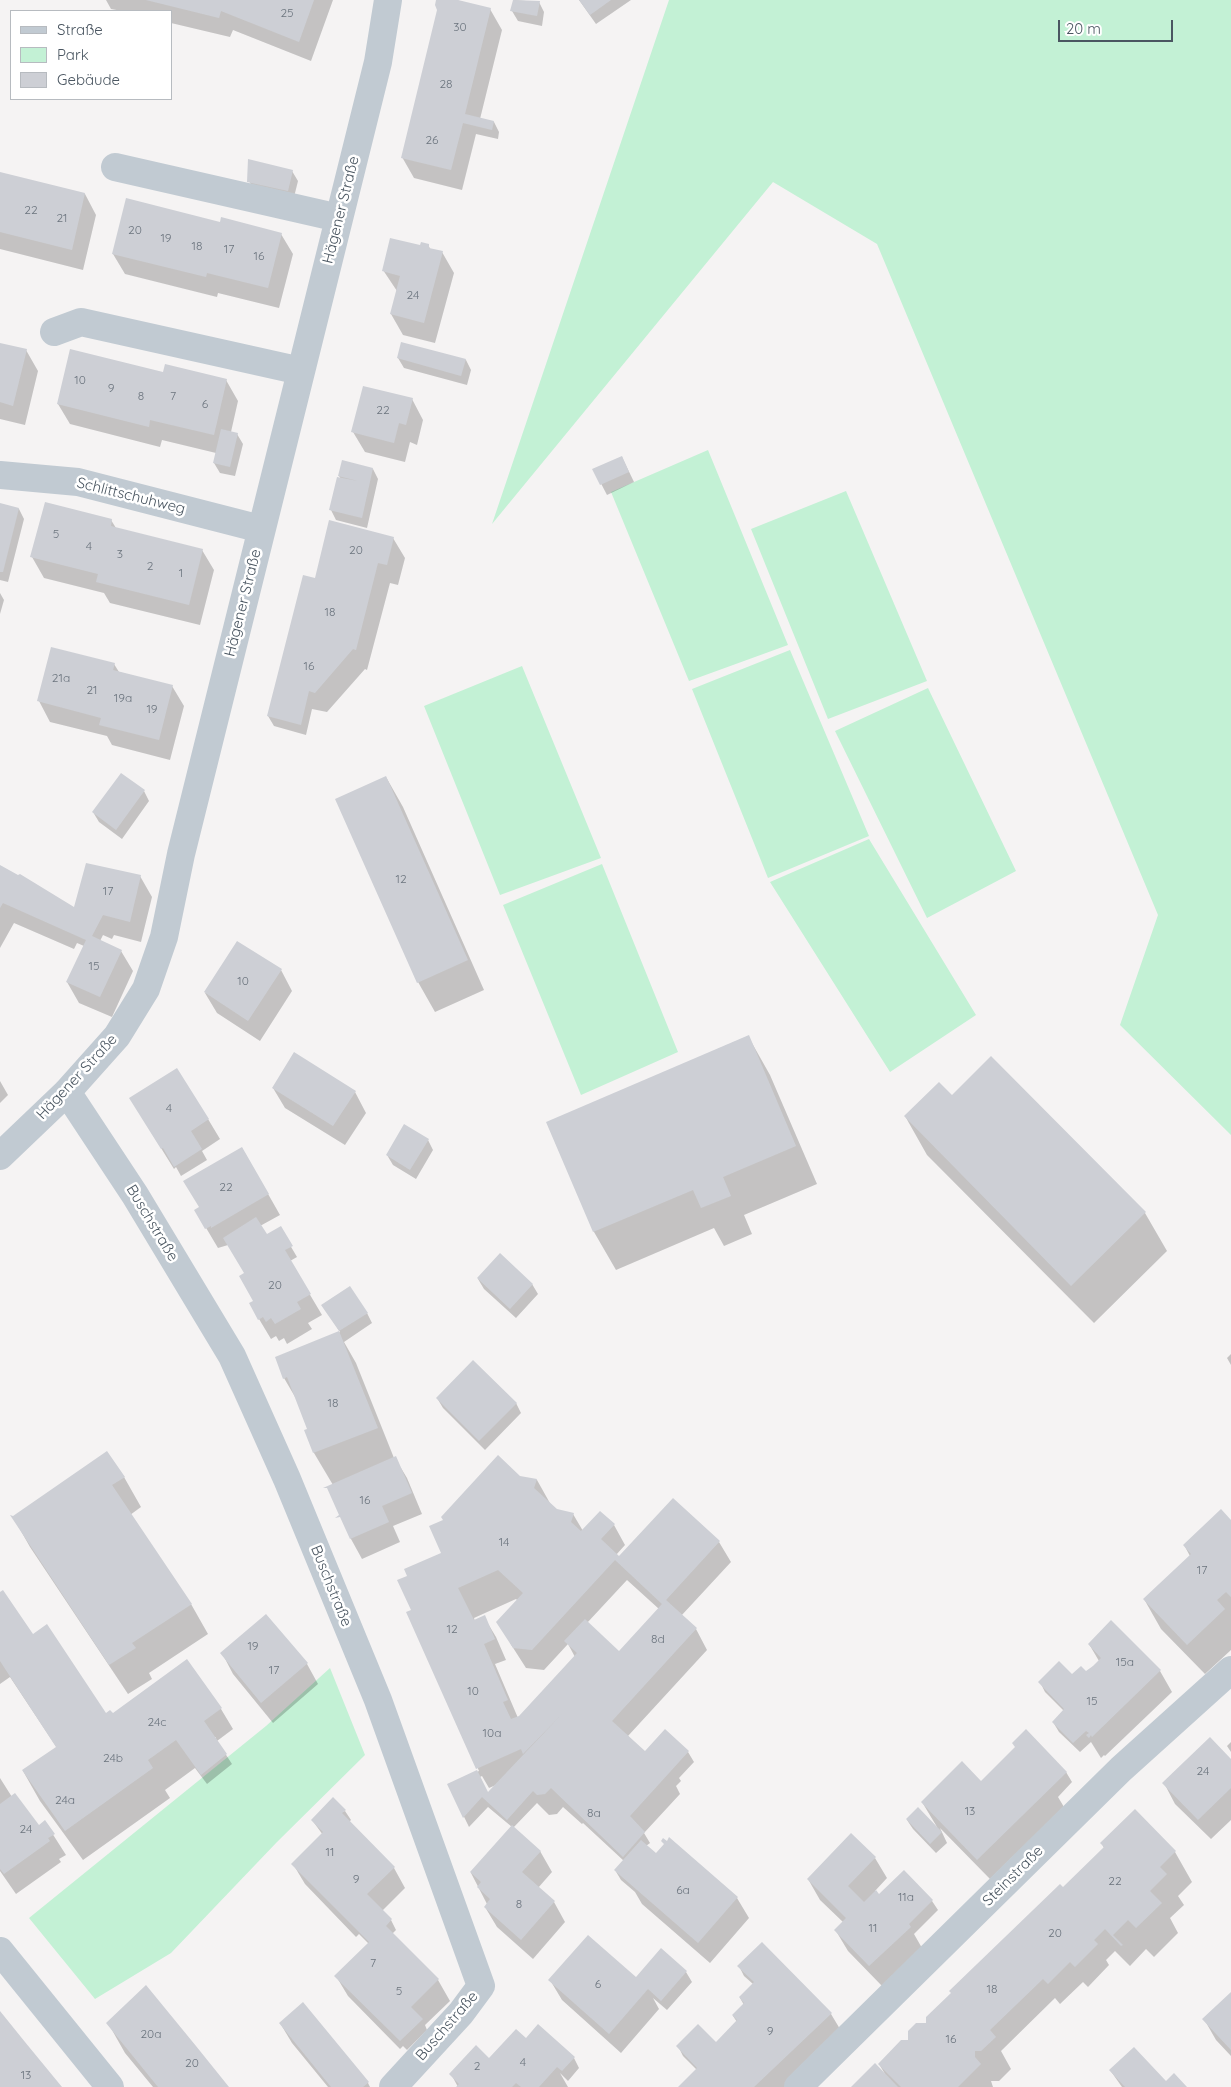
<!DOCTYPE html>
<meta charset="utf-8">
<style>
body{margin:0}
#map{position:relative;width:1231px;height:2087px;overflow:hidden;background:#f5f3f3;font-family:Quicksand,sans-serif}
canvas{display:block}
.legend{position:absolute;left:10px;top:10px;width:162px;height:90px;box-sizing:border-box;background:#fff;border:1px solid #b7bbc0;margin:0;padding:6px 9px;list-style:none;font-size:15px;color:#4a5661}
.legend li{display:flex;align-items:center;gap:10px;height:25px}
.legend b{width:25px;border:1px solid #b7bbc0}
.scale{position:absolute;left:1058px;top:20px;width:115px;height:22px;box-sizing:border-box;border:2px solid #4a5661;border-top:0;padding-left:6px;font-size:15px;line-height:18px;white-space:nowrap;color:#4a5661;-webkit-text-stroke:4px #fff;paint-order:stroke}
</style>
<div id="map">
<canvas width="1231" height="2087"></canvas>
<ul class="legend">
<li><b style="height:6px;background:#c1cad2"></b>Straße</li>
<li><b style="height:14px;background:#c3f1d5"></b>Park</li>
<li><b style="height:14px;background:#cdcfd5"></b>Gebäude</li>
</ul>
<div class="scale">20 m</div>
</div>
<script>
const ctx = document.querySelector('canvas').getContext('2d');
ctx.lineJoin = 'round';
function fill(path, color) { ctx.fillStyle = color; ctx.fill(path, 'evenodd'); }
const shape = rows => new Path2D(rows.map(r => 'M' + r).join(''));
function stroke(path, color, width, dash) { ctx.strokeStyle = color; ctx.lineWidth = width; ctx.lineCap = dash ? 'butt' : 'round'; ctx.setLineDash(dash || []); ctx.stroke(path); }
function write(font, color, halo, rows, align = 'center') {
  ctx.font = font + ' Quicksand,sans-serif'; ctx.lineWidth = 5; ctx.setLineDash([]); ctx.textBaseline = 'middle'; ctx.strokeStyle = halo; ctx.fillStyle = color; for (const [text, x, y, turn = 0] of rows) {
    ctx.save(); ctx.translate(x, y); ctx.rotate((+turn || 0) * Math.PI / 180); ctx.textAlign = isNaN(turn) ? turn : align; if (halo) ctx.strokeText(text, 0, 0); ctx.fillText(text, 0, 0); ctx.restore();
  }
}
fill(shape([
 [669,0,1231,0,1231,1135,1120,1025,1158,915,877,244,773,182,492,524],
 [708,450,788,645,689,681,611,492],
 [846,491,927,681,828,719,751,529],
 [790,650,869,836,768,878,692,689],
 [522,666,601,858,500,895,424,706],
 [928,688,1016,871,927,918,835,731],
 [869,839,976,1015,890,1072,770,882],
 [602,864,678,1052,581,1095,503,905],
 [330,1668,365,1755,277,1842,171,1953,95,1999,29,1918,266,1726]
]), '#c3f1d5');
fill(shape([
 [106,0,333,0,311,61,233,30,230,37,171,23,171,11,122,11,111,9],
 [437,0,456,0,490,9,502,30,480,119,494,122,499,132,498,139,476,134,462,190,414,178,402,157,439,10],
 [514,0,539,2,544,12,542,26,518,21,512,11],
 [579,0,631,0,596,24],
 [292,171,298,181,293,201,255,192,249,181],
 [0,173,85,194,96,215,83,270,0,249],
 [220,224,281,234,293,254,279,308,218,293,217,297,125,274,113,254],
 [428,245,431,250,442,252,454,273,435,343,403,335,391,314,397,291,383,270,421,247],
 [0,344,26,350,38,371,25,425,0,419],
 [398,358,466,360,471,370,467,385,404,368],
 [226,380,238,401,231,432,237,434,243,444,235,476,220,473,214,463,216,453,162,440,160,447,70,424,58,404],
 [412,399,423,420,417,445,410,442,405,462,365,452,353,432],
 [622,457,634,482,607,495,594,470],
 [373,469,378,479,367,528,336,520,331,510,341,479,339,476],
 [0,504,19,509,24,519,8,582,0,580],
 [111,520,116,528,202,550,214,570,200,625,110,603,104,593,44,578,32,557],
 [393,538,405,558,398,585,390,583,367,670,365,669,327,712,312,709,306,735,274,726,268,716,315,579],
 [0,593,4,600,0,614],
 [114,664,119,672,172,686,184,706,170,760,112,745,107,736,50,722,39,701],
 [386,777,403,807,484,990,435,1012,418,982],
 [144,791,149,801,122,839,99,822,93,812],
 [0,866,75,909,140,876,152,897,141,942,114,935,112,939,103,935,100,941,121,951,133,971,112,1017,79,1003,67,982,84,946,77,943,74,949,14,923,0,948],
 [281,970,292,991,260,1041,217,1013,205,993],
 [748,1036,770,1075,817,1184,744,1215,752,1234,724,1246,714,1228,616,1270,594,1232,547,1123],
 [0,1081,8,1095,0,1103],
 [273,1088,355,1092,366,1113,345,1145,285,1108],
 [952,1097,1145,1213,1167,1251,1094,1323,927,1155,905,1116],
 [143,1119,208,1119,220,1139,202,1151,207,1160,181,1176,176,1167,174,1169],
 [428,1140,433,1150,416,1179,393,1165,387,1155],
 [242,1148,280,1215,260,1226,266,1236,280,1228,297,1257,290,1261,322,1315,308,1323,312,1329,287,1344,284,1338,279,1341,276,1336,271,1339,250,1304,255,1302,246,1273,228,1245,218,1248,196,1211,201,1208],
 [478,1279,532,1284,538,1294,516,1318,484,1289],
 [367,1313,372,1323,344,1342,356,1363,394,1458,395,1458,407,1478,422,1514,393,1526,400,1542,362,1559,351,1539,333,1485,314,1453,306,1431,309,1430,298,1402,284,1378,276,1358,340,1332,329,1315],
 [1231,1354,1231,1365,1227,1358],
 [437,1398,516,1403,521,1413,485,1450,443,1408],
 [124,1477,141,1507,130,1515,191,1604,208,1634,149,1673,152,1679,128,1694,30,1547,13,1517],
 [520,1477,537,1480,551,1505,557,1510,573,1514,583,1531,614,1525,625,1545,616,1555,619,1558,719,1542,731,1562,681,1616,696,1629,707,1650,628,1736,649,1756,665,1731,688,1752,694,1762,679,1778,681,1781,676,1786,680,1794,644,1833,650,1843,646,1846,655,1854,737,1898,749,1918,710,1963,642,1904,635,1892,621,1880,615,1870,624,1861,583,1823,582,1824,563,1807,557,1814,549,1815,537,1803,513,1828,540,1851,552,1872,538,1888,554,1902,565,1922,533,1959,497,1927,485,1907,487,1904,471,1873,512,1827,488,1807,469,1827,448,1784,479,1771,412,1611,409,1576,443,1553],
 [627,1580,659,1609,619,1652,587,1623],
 [516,1599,518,1601,510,1643,526,1668,544,1670,568,1644,575,1657,518,1718,495,1664,506,1660,496,1637,484,1617,475,1621,474,1618],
 [482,1776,489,1788,496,1785,488,1794,480,1777],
 [1231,1522,1231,1650,1205,1674,1161,1629,1144,1599,1190,1556,1184,1545],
 [0,1593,33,1635,106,1714,112,1715,187,1661,221,1709,233,1729,217,1741,232,1764,207,1784,195,1768,165,1790,170,1798,83,1860,40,1801,23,1771,57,1748,10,1677,0,1684],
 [216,1737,216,1740,195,1753],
 [1111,1622,1160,1671,1172,1692,1105,1756,1104,1755,1101,1758,1091,1742,1080,1752,1059,1732,1053,1722,1064,1711,1045,1692,1040,1682,1086,1673,1099,1661,1089,1644],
 [222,1653,307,1664,318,1684,273,1723,233,1674],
 [1231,1742,1231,1752,1227,1746],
 [1231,1761,1231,1820,1211,1839,1175,1804,1164,1783],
 [1066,1772,1072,1782,1058,1797,1064,1807,990,1879,940,1828,947,1843,936,1853,913,1829,907,1820,937,1827,922,1802],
 [0,1778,12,1797,38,1827,45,1822,66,1855,59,1859,61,1862,16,1894,0,1871],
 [345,1811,351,1820,349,1822,394,1868,405,1888,382,1911,391,1920,396,1930,392,1934,438,1980,450,2001,425,2025,427,2030,407,2050,403,2046,400,2049,348,1996,336,1976,369,1944,359,1934,356,1937,305,1884,293,1864,323,1835,312,1820],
 [1135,1811,1175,1852,1192,1882,1178,1896,1184,1905,1170,1918,1178,1933,1154,1957,1146,1949,1130,1966,1115,1951,1106,1960,1109,1965,1088,1987,1083,1982,1060,2004,1055,1998,1001,2051,1011,2069,999,2081,991,2081,993,2087,853,2087,885,2074,879,2064,909,2042,1067,1893,1104,1848,1102,1844],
 [875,1858,887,1878,875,1891,880,1896,932,1901,938,1910,914,1934,922,1948,882,1986,848,1951,836,1931,844,1923,820,1900,808,1879],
 [762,1944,831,2014,849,2044,801,2087,680,2087,697,2070,683,2056,678,2046,716,2043,737,2022,733,2016,744,2005,740,1998,753,1984,744,1976,739,1966],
 [661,1950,686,1972,692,1982,667,2010,653,1998,659,2009,621,2053,562,2000,550,1980,636,1978],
 [1231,1994,1231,2056,1216,2040,1204,2019],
 [108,2023,228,2087,153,2087,125,2053],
 [280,2023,368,2083,370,2087,328,2087,292,2043],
 [530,2043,574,2058,579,2068,568,2081,560,2073,568,2087,458,2087,451,2074],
 [1110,2070,1166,2083,1186,2087,1122,2087]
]), '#0003');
fill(shape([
 [146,0,314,0,299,42,221,11,219,18],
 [436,0,458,0,491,8,465,114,494,121,492,130,463,123,451,170,401,158,437,10,435,5],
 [513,0,540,1,537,16,510,11],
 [579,0,611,0,590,15],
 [248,159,293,170,288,191,247,182],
 [0,172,85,193,72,250,0,232],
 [126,198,220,222,221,217,282,233,268,288,207,273,206,277,112,254],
 [390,238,420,245,421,242,429,244,429,248,443,251,424,323,390,314,400,276,382,271],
 [401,342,466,359,461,376,397,358],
 [0,343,27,349,13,406,0,402],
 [70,349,163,372,165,364,227,379,214,435,150,420,149,427,57,404],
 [363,386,413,398,406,425,399,423,394,443,351,432],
 [221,429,238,433,230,467,213,463],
 [622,456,629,472,600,485,592,469],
 [342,460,373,468,362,518,329,510,337,477,358,481,338,476],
 [45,502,112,519,111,526,203,549,189,605,96,582,98,574,30,557],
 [0,503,19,508,3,572,0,572],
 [329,520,394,537,387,565,378,563,356,650,353,649,315,693,309,691,301,725,267,716,303,575,315,578],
 [51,647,115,663,113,670,173,685,159,740,99,725,101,718,37,701],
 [121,773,145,790,116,830,92,812],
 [386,776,468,960,417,983,335,799],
 [86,863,141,875,130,922,103,915,92,936,122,950,100,997,66,982,86,940,3,903,0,908,0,865,18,875,20,874,74,907],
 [237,941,282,969,248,1021,204,992],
 [749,1035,796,1146,723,1177,731,1196,701,1208,693,1190,593,1232,546,1122],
 [294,1052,356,1091,333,1126,272,1088],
 [991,1056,1146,1212,1071,1286,904,1116,939,1082,952,1095],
 [177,1068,209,1119,191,1131,202,1149,174,1167,163,1148,161,1149,129,1098],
 [404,1124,429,1139,410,1170,386,1155],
 [242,1147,269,1194,211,1228,211,1226,205,1229,194,1210,199,1207,183,1181],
 [256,1217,267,1234,281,1226,293,1246,285,1250,311,1294,297,1302,301,1309,275,1324,271,1318,266,1322,263,1317,258,1320,249,1303,253,1301,239,1276,244,1273,223,1238],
 [500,1253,533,1284,510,1309,477,1278],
 [350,1286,368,1313,339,1331,321,1305],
 [339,1331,378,1428,313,1453,304,1430,307,1429,287,1377,283,1379,275,1357],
 [473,1360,517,1403,479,1441,436,1398],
 [107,1451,125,1477,112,1485,192,1604,132,1643,136,1648,109,1665,10,1515,13,1516],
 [498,1455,520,1476,537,1479,534,1488,557,1509,574,1513,571,1522,581,1531,600,1511,615,1524,601,1539,619,1556,673,1498,720,1541,666,1600,697,1628,612,1721,645,1751,665,1729,689,1751,630,1816,645,1832,623,1857,551,1788,545,1794,537,1795,533,1791,507,1820,482,1797,463,1818,447,1784,477,1770,488,1792,563,1713,523,1754,521,1749,476,1769,406,1612,411,1610,397,1580,407,1576,404,1569,441,1553,429,1526,443,1520,441,1517],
 [615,1560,662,1604,619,1651,585,1619,564,1641,577,1653,519,1716,511,1719,503,1702,508,1700,484,1644,495,1639,485,1615,474,1620,458,1588,498,1570,523,1593,496,1622,513,1648,532,1650],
 [396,1456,412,1493,382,1506,389,1522,350,1539,340,1517,335,1518,339,1515,327,1488,323,1488],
 [1221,1509,1231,1520,1231,1597,1226,1592,1217,1600,1225,1609,1187,1645,1143,1599,1191,1554,1183,1545],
 [3,1590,33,1634,47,1624,106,1713,110,1710,113,1713,187,1659,222,1708,204,1721,227,1754,201,1775,176,1740,148,1760,153,1768,65,1831,22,1770,56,1747,0,1661,0,1592],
 [266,1614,308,1663,261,1703,220,1653],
 [1111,1620,1161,1670,1092,1737,1091,1735,1089,1738,1086,1735,1089,1733,1086,1731,1073,1743,1052,1722,1064,1709,1038,1682,1059,1661,1072,1674,1081,1666,1086,1671,1093,1666,1101,1658,1088,1644],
 [1026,1729,1067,1772,977,1860,921,1802,962,1761,981,1781,1015,1747,1012,1743],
 [1210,1737,1231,1759,1231,1788,1198,1820,1162,1783],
 [15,1793,39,1825,45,1820,55,1834,48,1838,50,1841,4,1874,0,1869,0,1804],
 [333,1797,346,1810,342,1813,395,1867,367,1894,392,1919,386,1926,439,1979,411,2007,423,2019,400,2041,334,1976,369,1942,291,1864,323,1832,311,1820],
 [918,1807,942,1832,930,1844,906,1819],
 [1135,1809,1176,1851,1160,1867,1167,1874,1150,1891,1162,1903,1136,1928,1128,1920,1113,1935,1123,1945,1121,1946,1105,1929,1094,1940,1098,1944,1075,1967,1070,1962,1048,1984,1043,1979,990,2030,996,2037,981,2051,975,2051,975,2057,981,2064,958,2087,901,2087,878,2064,901,2040,908,2040,908,2031,916,2023,926,2023,926,2017,951,1993,949,1991,1060,1884,1063,1887,1104,1847,1100,1843],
 [512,1825,541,1851,522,1872,555,1901,521,1940,484,1907,490,1899,477,1887,481,1882,470,1872],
 [851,1833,876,1857,848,1886,864,1902,876,1890,879,1894,904,1870,933,1900,909,1924,911,1927,869,1966,834,1930,846,1918,807,1879],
 [669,1837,738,1897,698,1943,614,1870,641,1840,656,1853,664,1844,661,1841,663,1838,667,1841],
 [588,1935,636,1977,661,1948,687,1971,661,2001,648,1989,609,2034,548,1980],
 [762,1942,832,2013,754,2087,678,2087,697,2068,676,2046,698,2024,716,2042,737,2020,732,2015,744,2003,739,1997,754,1982,737,1966],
 [146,1985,196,2046,229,2087,158,2087,106,2023],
 [1231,1992,1231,2050,1202,2019],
 [303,2002,369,2082,363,2087,331,2087,279,2023],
 [0,2011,25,2042,62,2087,0,2087],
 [538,2024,575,2057,562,2071,557,2067,539,2087,521,2087,516,2083,512,2087,456,2087,459,2084,449,2074,476,2045,489,2058,516,2029,526,2038],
 [1134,2047,1166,2081,1174,2073,1187,2087,1125,2087,1109,2070],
 [875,2063,898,2087,851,2087]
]), '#cdcfd5');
stroke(shape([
 [115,167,339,218],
 [54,332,81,322,301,371],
 [0,475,78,482,261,529],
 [67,1092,135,1195,232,1356,287,1479,378,1700,481,1986,461,2013,393,2087],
 [0,1156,67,1092,117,1036,146,989,164,937,181,854,378,62,388,0],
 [0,1951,110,2087],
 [798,2087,1121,1769,1231,1670]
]), '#c1cad2', 28);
write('12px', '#6b747e', null, [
 ["25",287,13],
 ["30",460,27],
 ["28",446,84],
 ["26",432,140],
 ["22",31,210],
 ["21",62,218],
 ["20",135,230],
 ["19",166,238],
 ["18",197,246],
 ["17",229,249],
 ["16",259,256],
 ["24",413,295],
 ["10",80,380],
 ["9",111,388],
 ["8",141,396],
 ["7",173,396],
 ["6",205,404],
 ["22",383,410],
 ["5",56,534],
 ["4",89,546],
 ["20",356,550],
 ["3",120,554],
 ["2",150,566],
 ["1",181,573],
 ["18",330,612],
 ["16",309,666],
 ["21a",61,678],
 ["21",92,690],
 ["19a",123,698],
 ["19",152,709],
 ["12",401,879],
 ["17",108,891],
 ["15",94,966],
 ["10",243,981],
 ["4",169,1108],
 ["22",226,1187],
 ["20",275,1285],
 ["18",333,1403],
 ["16",365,1500],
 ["14",504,1542],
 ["17",1202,1570],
 ["12",452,1629],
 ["8d",658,1639],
 ["19",253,1646],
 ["15a",1125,1662],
 ["17",274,1670],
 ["10",473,1691],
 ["15",1092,1701],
 ["24c",157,1722],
 ["10a",492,1733],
 ["24b",113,1758],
 ["24",1203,1771],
 ["24a",65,1800],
 ["13",970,1811],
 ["8a",594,1813],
 ["24",26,1829],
 ["11",330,1852],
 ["9",356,1879],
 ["22",1115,1881],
 ["6a",683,1890],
 ["11a",906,1897],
 ["8",519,1904],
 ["11",873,1928],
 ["20",1055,1933],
 ["7",373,1963],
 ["6",598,1984],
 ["18",992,1989],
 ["5",399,1991],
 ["9",770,2031],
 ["20a",151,2034],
 ["16",951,2039],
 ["4",523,2062],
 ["20",192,2063],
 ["2",477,2066],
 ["13",26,2075]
]);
write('15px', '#4a5661', '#fff', [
 ["Hägener Straße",341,210,-76],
 ["Schlittschuhweg",131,496,14],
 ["Hägener Straße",243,603,-76],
 ["Hägener Straße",77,1077,-47],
 ["Buschstraße",152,1223,59],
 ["Buschstraße",331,1586,68],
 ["Steinstraße",1013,1876,-45],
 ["Buschstraße",447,2026,-49]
]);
</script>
